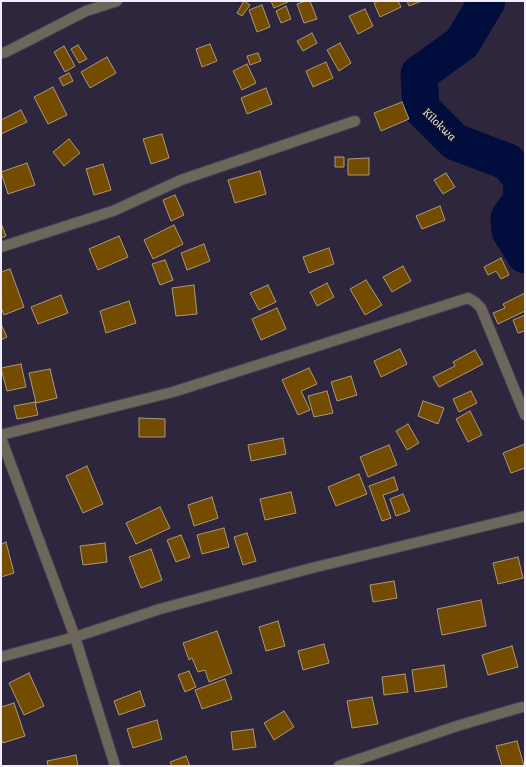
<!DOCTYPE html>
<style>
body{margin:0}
#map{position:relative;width:526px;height:767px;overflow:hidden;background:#2e263d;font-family:Literata,serif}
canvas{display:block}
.frame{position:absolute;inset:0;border:2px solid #f1edfc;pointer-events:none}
</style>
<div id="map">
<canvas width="526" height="767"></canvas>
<div class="frame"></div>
</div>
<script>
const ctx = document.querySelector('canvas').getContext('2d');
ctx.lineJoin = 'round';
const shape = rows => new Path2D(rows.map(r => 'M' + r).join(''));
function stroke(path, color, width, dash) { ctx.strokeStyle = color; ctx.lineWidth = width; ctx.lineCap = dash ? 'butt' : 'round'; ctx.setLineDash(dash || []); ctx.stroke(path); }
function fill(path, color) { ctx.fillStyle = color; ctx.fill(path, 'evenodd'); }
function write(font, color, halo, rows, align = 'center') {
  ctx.font = font + ' Literata,serif'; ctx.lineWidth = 3; ctx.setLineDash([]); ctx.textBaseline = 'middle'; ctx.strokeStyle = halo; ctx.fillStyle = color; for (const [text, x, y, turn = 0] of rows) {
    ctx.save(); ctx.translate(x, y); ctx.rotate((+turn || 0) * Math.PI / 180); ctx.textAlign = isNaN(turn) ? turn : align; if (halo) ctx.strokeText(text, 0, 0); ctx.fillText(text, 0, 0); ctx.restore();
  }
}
stroke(shape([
 [487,1,462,43,419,74,421,108,455,142,508,162,522,179,521,201,509,218,510,231,525,255]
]), '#000d3d', 37);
const building = shape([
 [244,1,250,5,242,16,237,13,244,1],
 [271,1,290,1,274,8,271,1],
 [306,1,310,1,317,19,304,23,297,4,306,1],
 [378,1,398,1,401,7,380,17,374,3,378,1],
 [407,1,422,1,409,6,407,1],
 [262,5,270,27,257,32,249,10,262,5],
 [286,6,291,19,281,23,276,11,286,6],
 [365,9,373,26,358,34,349,16,365,9],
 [312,33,317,43,303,51,297,41,312,33],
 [340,43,351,63,339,71,327,50,340,43],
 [210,44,217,61,202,67,196,49,210,44],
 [78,45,87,59,79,63,71,49,78,45],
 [64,46,75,66,65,72,54,52,64,46],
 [258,53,261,61,250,65,247,56,258,53],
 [107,57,116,73,90,88,81,72,107,57],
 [326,62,333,78,313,87,306,71,326,62],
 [247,64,256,83,242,90,233,71,247,64],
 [69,73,73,81,63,86,59,78,69,73],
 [53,87,67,115,48,124,34,97,53,87],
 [266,88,272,104,247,114,241,98,266,88],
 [402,102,409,119,381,131,374,113,402,102],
 [21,110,27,122,1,134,1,120,21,110],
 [162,134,169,158,151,164,143,139,162,134],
 [69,139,80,153,64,166,53,152,69,139],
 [335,157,344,157,344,167,335,167,335,157],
 [369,158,369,175,348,175,348,159,369,158],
 [27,163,35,185,8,194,1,172,27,163],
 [103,164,111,190,94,195,86,169,103,164],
 [260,171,266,194,235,203,228,180,260,171],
 [446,173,455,187,443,194,434,180,446,173],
 [175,195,184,215,171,221,163,200,175,195],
 [440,206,445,220,422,229,416,216,440,206],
 [1,223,6,236,1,238,1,223],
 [174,225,183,244,153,259,144,240,174,225],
 [119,236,128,257,98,270,89,249,119,236],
 [204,244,210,261,187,270,181,253,204,244],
 [329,248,334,264,309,273,303,257,329,248],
 [501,258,509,275,501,279,496,271,488,275,484,267,501,258],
 [165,260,173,280,160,285,152,264,165,260],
 [403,266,411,281,392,292,383,277,403,266],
 [10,269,24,307,4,315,1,307,1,299,2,298,1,296,1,272,10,269],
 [366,280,382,305,365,315,350,289,366,280],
 [327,283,334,297,317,306,310,292,327,283],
 [194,285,197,314,176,316,172,288,194,285],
 [268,285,276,302,259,310,250,293,268,285],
 [525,293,525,311,498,324,493,313,505,308,503,304,525,293],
 [61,295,68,313,38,324,31,307,61,295],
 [129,301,136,323,106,333,100,311,129,301],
 [277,308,286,329,261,340,252,319,277,308],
 [525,315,525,331,518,333,513,320,525,315],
 [1,324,7,337,1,340,1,324],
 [400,349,407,364,381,377,374,361,400,349],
 [475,350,483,364,439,387,433,377,455,366,453,362,475,350],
 [21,364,26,387,7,391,1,368,21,364],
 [309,368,317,384,301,391,310,410,298,415,282,380,309,368],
 [50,369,57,398,36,403,29,373,50,369],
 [351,376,357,395,337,401,331,382,351,376],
 [327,391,333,413,314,417,308,396,327,391],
 [471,391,477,403,459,412,453,399,471,391],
 [423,401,444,408,438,424,418,416,423,401],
 [35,402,38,415,17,419,14,406,35,402],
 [470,411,482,435,468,442,456,419,470,411],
 [139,418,165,419,165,437,139,437,139,418],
 [408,424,419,443,407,450,396,431,408,424],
 [283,438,286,454,251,461,248,445,283,438],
 [525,444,525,468,511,473,503,453,525,444],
 [389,445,397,465,368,477,360,457,389,445],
 [87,466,103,504,83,513,66,476,87,466],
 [359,474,367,494,336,506,328,487,359,474],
 [394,477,398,490,383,495,391,518,382,521,369,486,394,477],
 [291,492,296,513,265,520,260,499,291,492],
 [403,494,410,511,396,516,390,499,403,494],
 [212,497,218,518,194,526,188,505,212,497],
 [160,507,170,528,136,544,126,523,160,507],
 [224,528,229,547,202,554,197,535,224,528],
 [247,533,256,561,243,565,234,537,247,533],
 [181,535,190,557,176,562,167,540,181,535],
 [6,542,14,573,1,577,1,544,6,542],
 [105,543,107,562,83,565,80,546,105,543],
 [151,549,162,580,141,588,129,557,151,549],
 [518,557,523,578,498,584,493,563,518,557],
 [394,581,397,598,373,602,370,585,394,581],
 [481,600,486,626,442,635,437,609,481,600],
 [278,621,285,646,266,651,259,627,278,621],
 [217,631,232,673,209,682,205,670,198,672,192,658,189,660,183,643,217,631],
 [324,644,329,663,303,670,298,651,324,644],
 [512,646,518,667,488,675,482,655,512,646],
 [444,665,447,687,415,692,412,670,444,665],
 [189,671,196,687,185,692,178,675,189,671],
 [29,673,44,706,24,715,9,683,29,673],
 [405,674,408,692,384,695,382,677,405,674],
 [225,679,232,699,202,709,195,690,225,679],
 [140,691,145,706,119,715,114,701,140,691],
 [372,697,378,724,352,728,347,701,372,697],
 [14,703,25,736,3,743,1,739,1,707,14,703],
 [284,711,294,727,274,740,264,723,284,711],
 [157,720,162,739,133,748,127,729,157,720],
 [253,729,256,747,233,750,231,732,253,729],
 [517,741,524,766,502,766,496,746,517,741],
 [76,755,78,766,48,766,47,761,76,755],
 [186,756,190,766,172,766,170,762,186,756]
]);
fill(building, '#744c00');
stroke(building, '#ab987f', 1);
const minor = shape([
 [1,53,6,52,86,11,117,1],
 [1,247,113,211,181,180,355,121],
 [1,435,173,392,468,298,475,302,481,308,525,415],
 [1,438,75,637,115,766],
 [1,657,75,637,160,609,308,569,525,516],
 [339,766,457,726,522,707]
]);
stroke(minor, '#494258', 12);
stroke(minor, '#6d675b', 10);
write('italic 11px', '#dbe5f5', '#15111c', [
 ["Kilokwa",439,125,44]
]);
</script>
